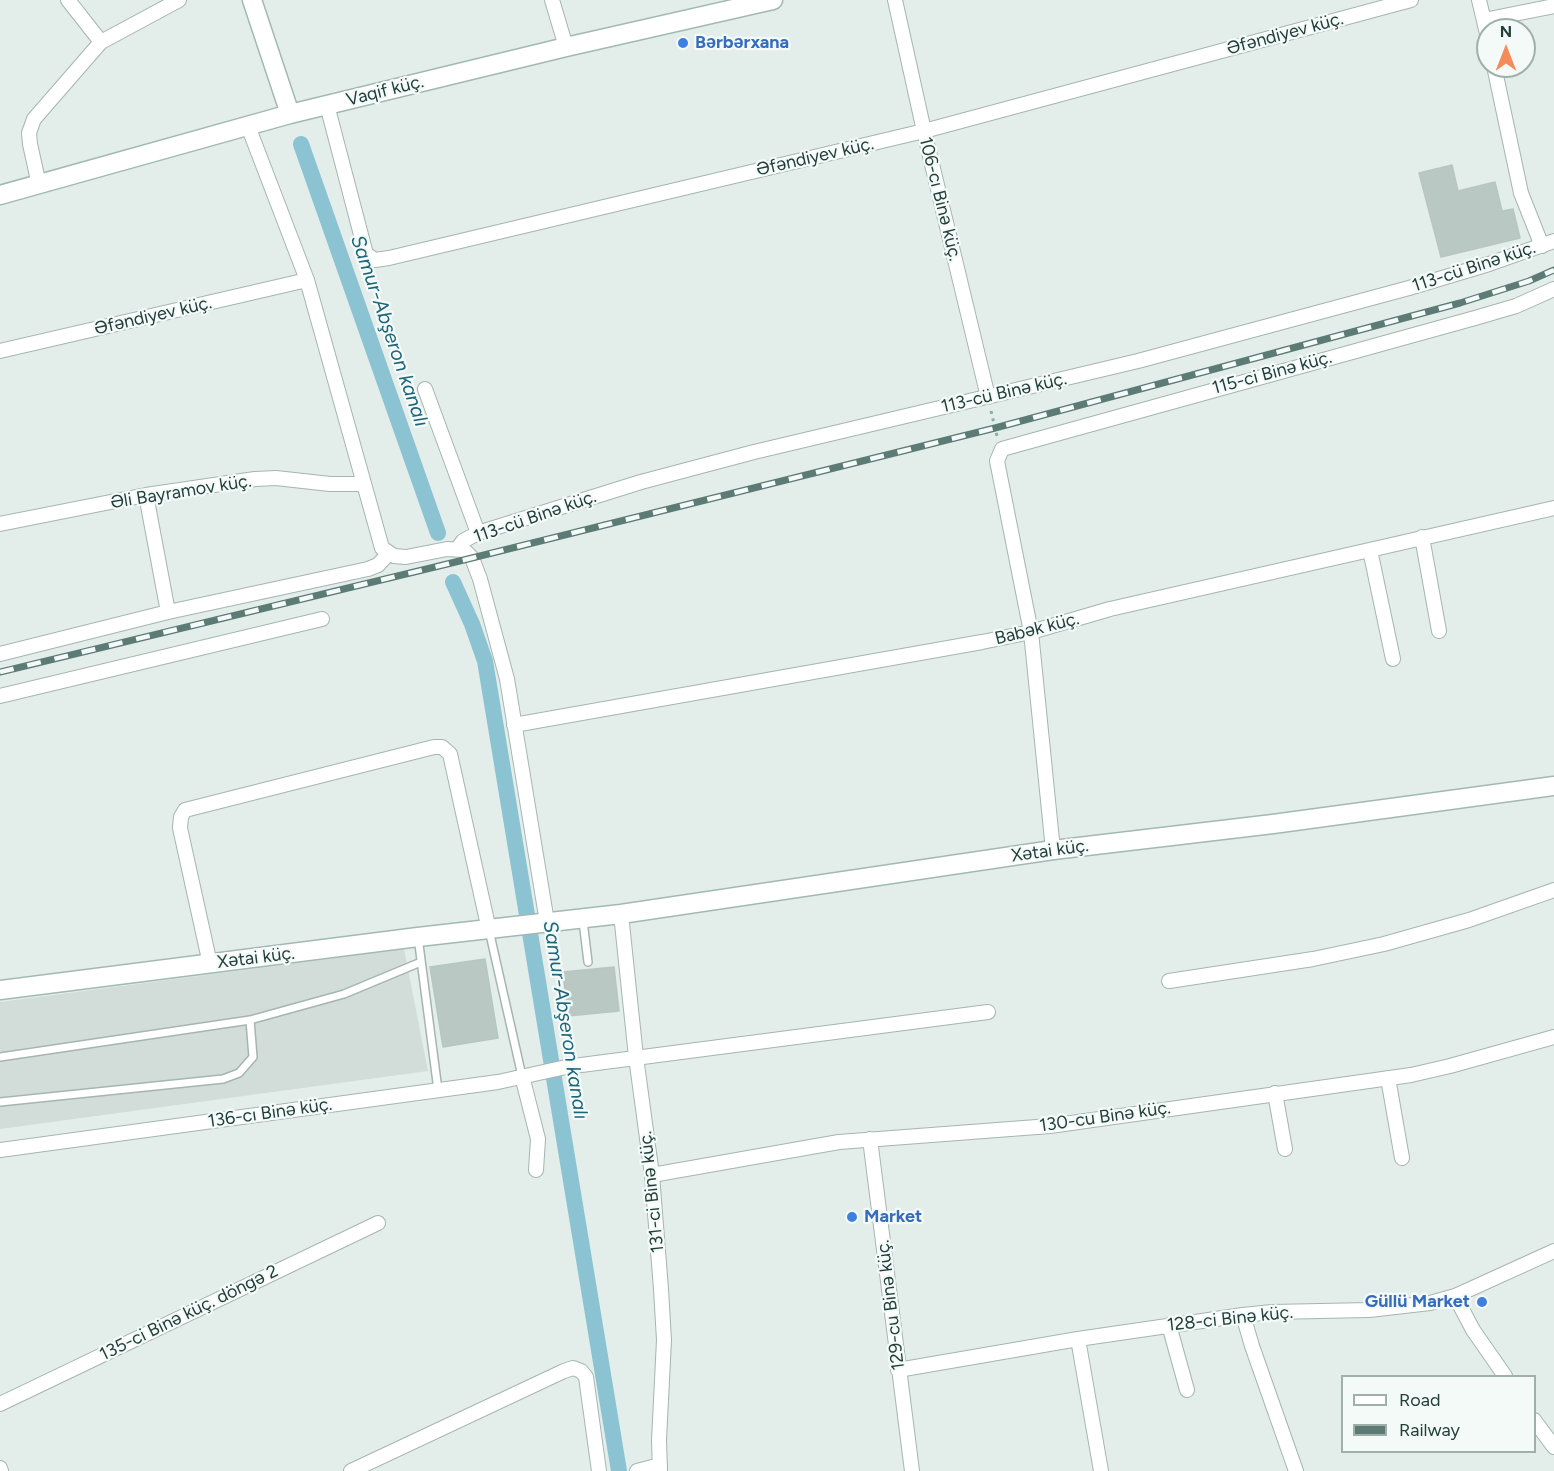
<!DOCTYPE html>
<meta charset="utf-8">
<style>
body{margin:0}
#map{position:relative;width:1554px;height:1471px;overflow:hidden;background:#e3edea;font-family:Figtree,sans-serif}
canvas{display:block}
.legend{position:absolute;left:1341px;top:1375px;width:195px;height:78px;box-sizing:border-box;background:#f4faf7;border:2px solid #a0afab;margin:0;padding:8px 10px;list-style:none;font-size:18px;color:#233f39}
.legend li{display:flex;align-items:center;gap:12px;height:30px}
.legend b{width:30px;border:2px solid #a0afab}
.north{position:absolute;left:1476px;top:18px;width:60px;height:60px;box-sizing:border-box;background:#f4faf7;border:2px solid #a0afab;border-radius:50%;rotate:0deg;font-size:16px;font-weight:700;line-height:24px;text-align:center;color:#233f39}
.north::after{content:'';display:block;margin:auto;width:21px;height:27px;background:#f38b5b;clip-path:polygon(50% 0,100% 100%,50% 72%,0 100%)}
</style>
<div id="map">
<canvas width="1554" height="1471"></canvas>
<ul class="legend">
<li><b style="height:8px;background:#fff"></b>Road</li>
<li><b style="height:8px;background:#5d7b75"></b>Railway</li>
</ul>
<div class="north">N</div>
</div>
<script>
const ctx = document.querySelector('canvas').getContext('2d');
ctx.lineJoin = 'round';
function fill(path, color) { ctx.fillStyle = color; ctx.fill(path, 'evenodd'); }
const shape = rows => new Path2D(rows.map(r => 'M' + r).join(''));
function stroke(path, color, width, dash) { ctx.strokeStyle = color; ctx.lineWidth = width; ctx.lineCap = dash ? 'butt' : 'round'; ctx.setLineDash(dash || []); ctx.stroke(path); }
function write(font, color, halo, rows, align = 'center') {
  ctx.font = font + ' Figtree,sans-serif'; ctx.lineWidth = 4.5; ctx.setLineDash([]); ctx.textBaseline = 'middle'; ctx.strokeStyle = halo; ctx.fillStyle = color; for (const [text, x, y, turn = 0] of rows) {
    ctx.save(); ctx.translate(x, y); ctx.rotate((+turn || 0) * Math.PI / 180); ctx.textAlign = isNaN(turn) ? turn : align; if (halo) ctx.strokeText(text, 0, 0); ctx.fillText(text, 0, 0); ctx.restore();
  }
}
fill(shape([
 [404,949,428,1071,0,1129,0,1002]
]), '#d2ddd9');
stroke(shape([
 [301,144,438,533],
 [453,582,472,624,485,661,619,1471]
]), '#8bc3d3', 16);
const building = shape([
 [1452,165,1458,191,1495,182,1502,211,1513,209,1520,238,1441,257,1419,173,1452,165],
 [485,959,498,1038,443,1047,430,967,485,959],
 [614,967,619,1011,568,1016,563,972,614,967]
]);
fill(building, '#b9c8c3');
stroke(building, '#b6c7c1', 1.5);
const lane = shape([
 [583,921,588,962],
 [489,930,522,1076],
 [418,937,438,1090],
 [0,1057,250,1020,344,994,421,962],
 [0,1102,223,1079,239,1073,253,1057,250,1020]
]);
const street = shape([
 [552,0,566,47],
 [895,0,924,131,988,397],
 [1479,0,1488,38],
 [1484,20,1554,6],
 [101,42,179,0],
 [1494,66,1521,193,1542,246],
 [327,105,366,254,375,260,389,258,924,131,1411,0],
 [248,126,307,280,382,548,394,556,406,557,447,549,464,550,472,558,480,579,507,679,547,922],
 [39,185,30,144,29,133,34,119,101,42,68,0],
 [0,351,307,280],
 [425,389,478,533],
 [146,495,168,612],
 [0,524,146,495,255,479,276,478,330,484,363,484],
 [1422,537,1439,631],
 [458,548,463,541,478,533,641,482,754,452,1138,361,1409,288,1489,264,1554,241],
 [1370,550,1393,659],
 [0,654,168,612,368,569,378,565,389,553],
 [0,696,322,619],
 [514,725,982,642,1031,632,1110,609,1554,508],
 [1053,850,1031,632,997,461,1002,449,1475,318,1516,306,1554,289],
 [621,914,636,1057,652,1175,661,1289,664,1340,659,1440,660,1471],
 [210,964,180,828,181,817,185,810,434,747,442,747,450,754,489,930],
 [1169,981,1313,959,1384,944,1469,920,1554,890],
 [522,1076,538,1139,536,1170],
 [1388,1078,1402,1158],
 [1275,1093,1285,1149],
 [870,1139,912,1471],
 [0,1150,498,1082,566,1067,988,1012],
 [652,1175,839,1142,1050,1126,1411,1075,1450,1066,1554,1037],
 [1455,1296,1473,1330,1505,1376],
 [1243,1315,1252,1346,1296,1471],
 [1169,1325,1187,1390],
 [1078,1339,1101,1471],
 [898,1370,1078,1339,1243,1315,1272,1312,1369,1310,1430,1303,1455,1296,1554,1251],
 [0,1404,378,1223],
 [1534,1420,1554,1447],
 [0,1468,1,1471],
 [351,1471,564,1371,573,1368,581,1371,586,1377,599,1471],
 [637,1471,660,1465]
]);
const secondary = shape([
 [252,0,290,114],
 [0,195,290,114,566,47,773,0],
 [0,990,418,937,621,914,1053,850,1273,824,1554,786]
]);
stroke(lane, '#a6b5b1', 10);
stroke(street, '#a6b5b1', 16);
stroke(secondary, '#a2b9b2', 21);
stroke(shape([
 [991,411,997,436]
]), '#84b1a6', 3, [3, 4.5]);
stroke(lane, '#fff', 7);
stroke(street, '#fff', 14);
stroke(secondary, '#fff', 18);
const rail = shape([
 [0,672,472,558,995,428,1460,303,1529,281,1554,270]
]);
stroke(rail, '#5d7b75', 7);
stroke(rail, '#f4faf7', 4.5, [14]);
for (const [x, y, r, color] of [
 [683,43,6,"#3f7fe0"],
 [852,1217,6,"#3f7fe0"],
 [1482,1302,6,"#3f7fe0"]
]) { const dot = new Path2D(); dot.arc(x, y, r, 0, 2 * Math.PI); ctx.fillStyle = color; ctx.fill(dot); stroke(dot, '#f4faf7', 2); }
write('18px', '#233f39', '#f4faf7', [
 ["Əfəndiyev küç.",1285,34,-15],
 ["Vaqif küç.",385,91,-14],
 ["Əfəndiyev küç.",815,157,-13],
 ["106-cı Binə küç.",940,199,76],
 ["113-cü Binə küç.",1474,267,-18],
 ["Əfəndiyev küç.",153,316,-13],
 ["115-ci Binə küç.",1272,373,-15],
 ["113-cü Binə küç.",1004,393,-13],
 ["Əli Bayramov küç.",181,492,-9],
 ["113-cü Binə küç.",535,517,-19],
 ["Babək küç.",1037,629,-14],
 ["Xətai küç.",1050,851,-8],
 ["Xətai küç.",256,958,-7],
 ["136-cı Binə küç.",270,1113,-8],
 ["130-cu Binə küç.",1105,1117,-8],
 ["131-ci Binə küç.",652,1192,-96],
 ["129-cu Binə küç.",891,1305,-97],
 ["135-ci Binə küç. döngə 2",189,1313,-26],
 ["128-ci Binə küç.",1230,1319,-6]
]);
write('bold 18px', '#366cbe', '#f4faf7', [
 ["Bərbərxana",695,43],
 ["Market",864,1217],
 ["Güllü Market",1470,1302,"right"]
], 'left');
write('italic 20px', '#1b667c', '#f4faf7', [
 ["Samur-Abşeron kanalı",389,331,71],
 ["Samur-Abşeron kanalı",565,1020,81]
]);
</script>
